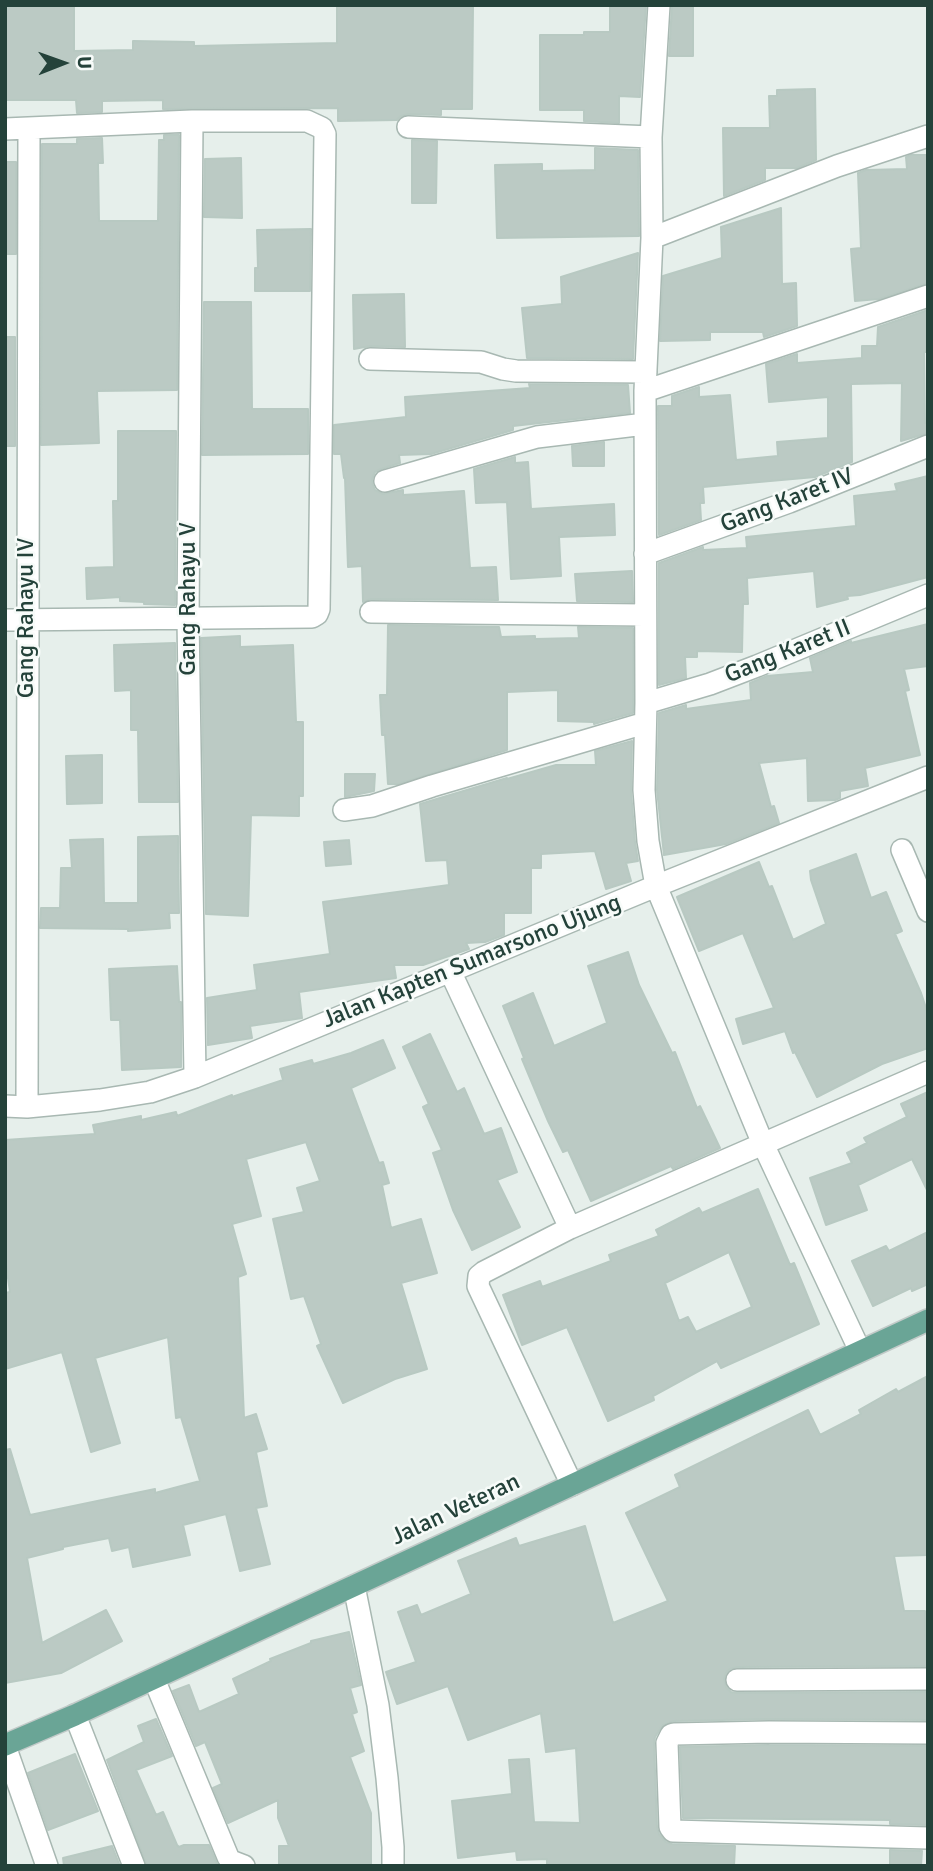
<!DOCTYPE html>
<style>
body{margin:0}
#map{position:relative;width:933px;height:1871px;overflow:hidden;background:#e6efeb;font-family:Signika,sans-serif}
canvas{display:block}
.frame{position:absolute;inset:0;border:7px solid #24423a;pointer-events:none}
.north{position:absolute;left:28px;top:28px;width:70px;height:70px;-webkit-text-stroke:5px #f7fbf9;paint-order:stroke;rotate:89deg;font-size:19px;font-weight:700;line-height:28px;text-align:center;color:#24423a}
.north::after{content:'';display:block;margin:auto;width:24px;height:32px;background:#24423a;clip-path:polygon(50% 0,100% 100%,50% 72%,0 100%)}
</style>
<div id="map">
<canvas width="933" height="1871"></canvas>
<div class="frame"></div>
<div class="north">U</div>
</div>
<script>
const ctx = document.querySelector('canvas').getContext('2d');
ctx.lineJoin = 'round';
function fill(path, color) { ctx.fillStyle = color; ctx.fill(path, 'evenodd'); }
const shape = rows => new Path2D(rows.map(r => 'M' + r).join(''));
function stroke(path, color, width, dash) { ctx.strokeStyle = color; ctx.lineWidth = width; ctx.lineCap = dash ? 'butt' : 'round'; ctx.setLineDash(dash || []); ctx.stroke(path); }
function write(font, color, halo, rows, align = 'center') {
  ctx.font = font + ' Signika,sans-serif'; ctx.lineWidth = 5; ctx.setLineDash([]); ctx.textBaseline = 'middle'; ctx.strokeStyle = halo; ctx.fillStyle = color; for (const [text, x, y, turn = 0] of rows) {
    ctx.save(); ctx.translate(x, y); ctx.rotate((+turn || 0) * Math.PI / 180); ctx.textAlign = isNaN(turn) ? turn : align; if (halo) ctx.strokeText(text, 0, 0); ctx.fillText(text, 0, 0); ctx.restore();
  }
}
const building = shape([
 [5,5,74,5,74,51,133,50,133,41,194,42,194,46,337,43,337,5,473,5,472,109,441,109,441,115,408,114,401,116,397,120,338,121,338,108,163,109,163,100,102,101,102,112,77,113,76,100,5,100,5,5],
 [610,5,646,5,640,97,619,96,619,123,584,121,584,110,540,110,540,35,584,35,584,32,610,32,610,5],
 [672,5,693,5,693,56,669,56,672,5],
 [815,89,816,160,797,168,765,168,765,180,724,196,723,128,770,128,769,96,777,96,777,90,815,89],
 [164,135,179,135,177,390,97,391,99,443,41,445,42,144,77,144,77,139,102,138,103,163,98,163,99,221,158,221,159,140,164,140,164,135],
 [412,140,437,141,436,203,412,203,412,140],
 [595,148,638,150,639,236,497,238,495,165,542,164,542,171,595,170,595,148],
 [911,155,928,155,928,283,879,299,855,301,851,249,861,248,858,173,866,170,907,169,906,157,911,155],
 [241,158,242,218,204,217,205,159,241,158],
 [5,162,16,162,16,254,5,254,5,162],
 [781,208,782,284,796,283,797,326,764,337,763,332,710,332,710,340,660,341,663,276,722,258,721,227,781,208],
 [311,229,310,291,255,291,255,268,258,268,257,230,311,229],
 [638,253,633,359,527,358,522,308,562,304,561,277,638,253],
 [404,294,405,347,370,346,354,349,353,295,404,294],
 [204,302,251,302,252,409,308,409,308,454,202,455,204,302],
 [928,310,928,352,924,352,925,423,928,423,928,433,901,441,902,383,851,384,852,462,815,477,703,487,704,503,700,503,701,520,659,535,658,406,672,406,672,396,699,387,699,397,730,395,736,460,778,456,777,442,828,438,828,397,769,402,766,364,797,354,797,363,862,358,862,346,877,346,878,327,928,310],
 [5,337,15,337,15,446,5,446,5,337],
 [529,384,628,385,630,413,513,426,513,430,431,454,399,455,400,463,381,469,375,472,372,479,373,485,375,490,383,494,403,490,403,495,464,491,470,568,496,567,498,600,371,599,363,602,362,566,348,567,345,478,344,478,341,454,334,454,334,425,406,417,405,397,530,388,529,384],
 [118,431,176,431,175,605,144,604,144,602,120,601,120,597,87,599,86,568,114,567,113,501,118,501,118,431],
 [604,442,604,466,573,466,572,446,604,442],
 [515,457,515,463,528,462,531,509,614,504,615,535,559,537,561,576,511,579,507,502,476,503,474,469,515,457],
 [928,476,928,577,860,595,847,596,848,599,817,607,814,571,747,578,748,604,743,604,742,652,697,651,697,657,685,657,686,678,659,685,659,563,703,547,703,550,747,548,746,537,856,526,854,496,897,491,895,484,928,476],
 [632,571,633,602,577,601,575,574,632,571],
 [928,624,928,666,904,669,909,690,905,691,920,755,865,768,868,786,840,791,840,798,835,800,808,801,807,758,759,763,771,807,774,806,779,823,726,844,664,855,657,790,659,713,686,705,686,709,751,700,750,683,767,676,813,672,810,658,851,641,851,643,928,624],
 [388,625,499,627,501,637,535,636,535,639,579,638,578,627,633,628,633,713,594,724,594,722,558,721,558,690,507,692,507,750,398,784,388,784,385,735,382,735,380,695,387,695,388,625],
 [240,636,240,647,293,645,296,722,303,722,303,796,299,796,299,816,251,815,248,916,206,914,201,638,240,636],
 [175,643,178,802,139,802,138,730,131,730,131,690,115,691,114,645,175,643],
 [632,741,631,791,635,842,638,861,626,863,631,881,606,889,595,851,541,854,541,868,531,868,531,913,504,913,504,935,485,942,466,943,469,949,423,965,394,965,396,978,299,992,302,1018,250,1026,252,1038,208,1045,207,998,257,990,254,965,330,954,323,902,449,885,447,860,426,861,420,804,507,778,507,779,556,765,596,765,595,751,632,741],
 [102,755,102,803,67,804,66,756,102,755],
 [345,774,375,774,374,791,345,797,345,774],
 [178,836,179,913,169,913,170,928,128,931,128,929,40,928,41,908,60,908,61,868,72,868,70,840,103,839,104,903,138,903,138,837,178,836],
 [349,840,351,864,326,866,324,842,349,840],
 [856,854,871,898,886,892,902,931,895,934,921,993,928,1014,928,1048,882,1064,817,1097,795,1052,793,1053,785,1031,743,1044,736,1019,774,1008,743,933,699,951,677,897,759,862,769,887,772,886,793,940,826,924,811,880,810,871,856,854],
 [628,952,639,985,672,1053,675,1052,697,1108,700,1106,720,1148,673,1169,671,1166,591,1201,568,1150,563,1152,548,1121,522,1059,524,1058,503,1006,533,993,554,1046,607,1023,588,966,628,952],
 [177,966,179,1002,181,1002,181,1067,122,1070,120,1020,111,1020,109,969,177,966],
 [430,1034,457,1092,464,1088,484,1134,501,1128,517,1172,497,1180,520,1227,472,1250,453,1210,433,1153,442,1150,423,1107,429,1104,403,1047,430,1034],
 [383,1040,395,1068,351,1088,379,1163,383,1162,389,1183,382,1185,391,1228,421,1219,437,1273,401,1283,427,1369,395,1379,343,1403,317,1346,321,1344,304,1296,291,1299,273,1219,304,1212,297,1188,320,1181,306,1142,246,1159,261,1216,232,1224,246,1274,238,1277,244,1418,256,1414,267,1449,256,1452,267,1506,256,1508,270,1564,240,1571,226,1514,183,1525,190,1555,133,1567,129,1547,112,1551,109,1538,63,1547,63,1549,27,1558,42,1643,106,1610,122,1641,61,1673,5,1683,5,1450,10,1449,30,1515,155,1489,155,1493,200,1481,181,1417,176,1418,168,1337,95,1358,120,1443,91,1452,62,1352,5,1369,5,1293,10,1292,5,1257,5,1140,95,1134,93,1125,141,1116,141,1120,176,1112,177,1116,232,1095,232,1097,283,1080,280,1069,312,1060,313,1064,351,1053,383,1040],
 [928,1092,928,1192,912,1159,858,1185,867,1210,826,1225,810,1178,852,1163,847,1153,867,1143,864,1138,907,1117,901,1104,928,1092],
 [758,1189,790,1265,794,1263,819,1324,721,1368,717,1361,653,1396,654,1400,608,1421,567,1327,522,1345,503,1295,540,1281,542,1287,611,1261,609,1255,659,1236,656,1230,699,1208,702,1213,758,1189],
 [729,1252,752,1307,696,1332,688,1317,679,1321,665,1283,729,1252],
 [928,1232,928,1284,912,1291,911,1288,873,1306,852,1261,886,1246,889,1251,928,1232],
 [928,1376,928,1555,894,1556,904,1611,925,1611,927,1666,737,1667,730,1669,726,1673,724,1679,726,1687,731,1692,737,1693,928,1692,928,1720,769,1719,674,1721,663,1725,655,1737,654,1743,657,1827,659,1834,666,1842,672,1844,735,1846,734,1866,547,1866,547,1859,517,1860,516,1851,458,1858,452,1801,512,1794,509,1760,529,1759,534,1822,580,1823,576,1748,546,1752,541,1713,468,1740,448,1686,397,1704,386,1672,416,1662,398,1612,417,1605,421,1615,471,1594,458,1561,516,1538,519,1546,585,1526,613,1623,668,1601,626,1513,680,1487,675,1475,808,1410,820,1435,861,1414,859,1410,896,1389,898,1392,928,1376],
 [349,1632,361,1685,350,1688,357,1712,352,1714,364,1751,350,1757,371,1813,371,1866,279,1866,279,1846,289,1846,278,1818,278,1800,228,1823,213,1788,222,1784,205,1742,196,1746,173,1691,189,1685,199,1712,239,1694,233,1679,271,1661,270,1659,311,1643,311,1641,349,1632],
 [156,1719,172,1756,136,1770,156,1815,163,1812,177,1845,179,1847,184,1845,209,1845,218,1866,147,1866,107,1760,144,1742,138,1726,156,1719],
 [769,1745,928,1746,928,1825,890,1824,890,1820,683,1818,680,1747,769,1745],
 [75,1754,98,1811,48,1830,28,1773,75,1754],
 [112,1846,120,1866,64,1866,63,1858,112,1846],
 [890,1850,922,1851,921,1866,890,1866,890,1850]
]);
fill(building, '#bbcac4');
stroke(building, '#b8c9c2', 2);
const minor = shape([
 [659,5,651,137,652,238,645,391,646,703,644,790,648,841,656,886,763,1144,860,1351],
 [192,121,188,618,195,1077],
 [408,127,651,137],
 [5,129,192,121,307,121,322,128,325,134,319,609,317,614,312,617,5,620],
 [652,238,837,166,928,136],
 [370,359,481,362,503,369,516,371,646,372],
 [645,391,928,296],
 [385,481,537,437,645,424],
 [645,554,789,502,928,446],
 [371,612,644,615],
 [646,703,710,684,757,666,928,595],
 [344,810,372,806,432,786,645,723],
 [902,850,928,911],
 [450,971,570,1228],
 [5,1106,27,1107,100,1100,150,1092,195,1077,656,886,928,777],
 [27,1107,29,129],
 [572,1485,478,1286,479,1276,484,1272,570,1228,928,1072],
 [354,1586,378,1705,387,1778,393,1847,393,1866],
 [154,1679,228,1857,231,1861,244,1866],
 [737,1680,928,1679],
 [75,1715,134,1866],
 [928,1733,769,1732,674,1734,671,1735,667,1743,670,1827,673,1831,928,1838],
 [5,1746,47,1866]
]);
const major = shape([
 [5,1745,75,1715,928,1320]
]);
stroke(minor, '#a8b8b2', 24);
stroke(major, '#c2cac8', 24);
stroke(minor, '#fff', 21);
stroke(major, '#6aa596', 21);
write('24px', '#24423a', '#f7fbf9', [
 ["Gang Karet IV",787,501,-21],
 ["Gang Rahayu V",189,599,-90],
 ["Gang Rahayu IV",27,618,-90],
 ["Gang Karet II",788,652,-22],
 ["Jalan Kapten Sumarsono Ujung",472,962,-22],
 ["Jalan Veteran",456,1510,-25]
]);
</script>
